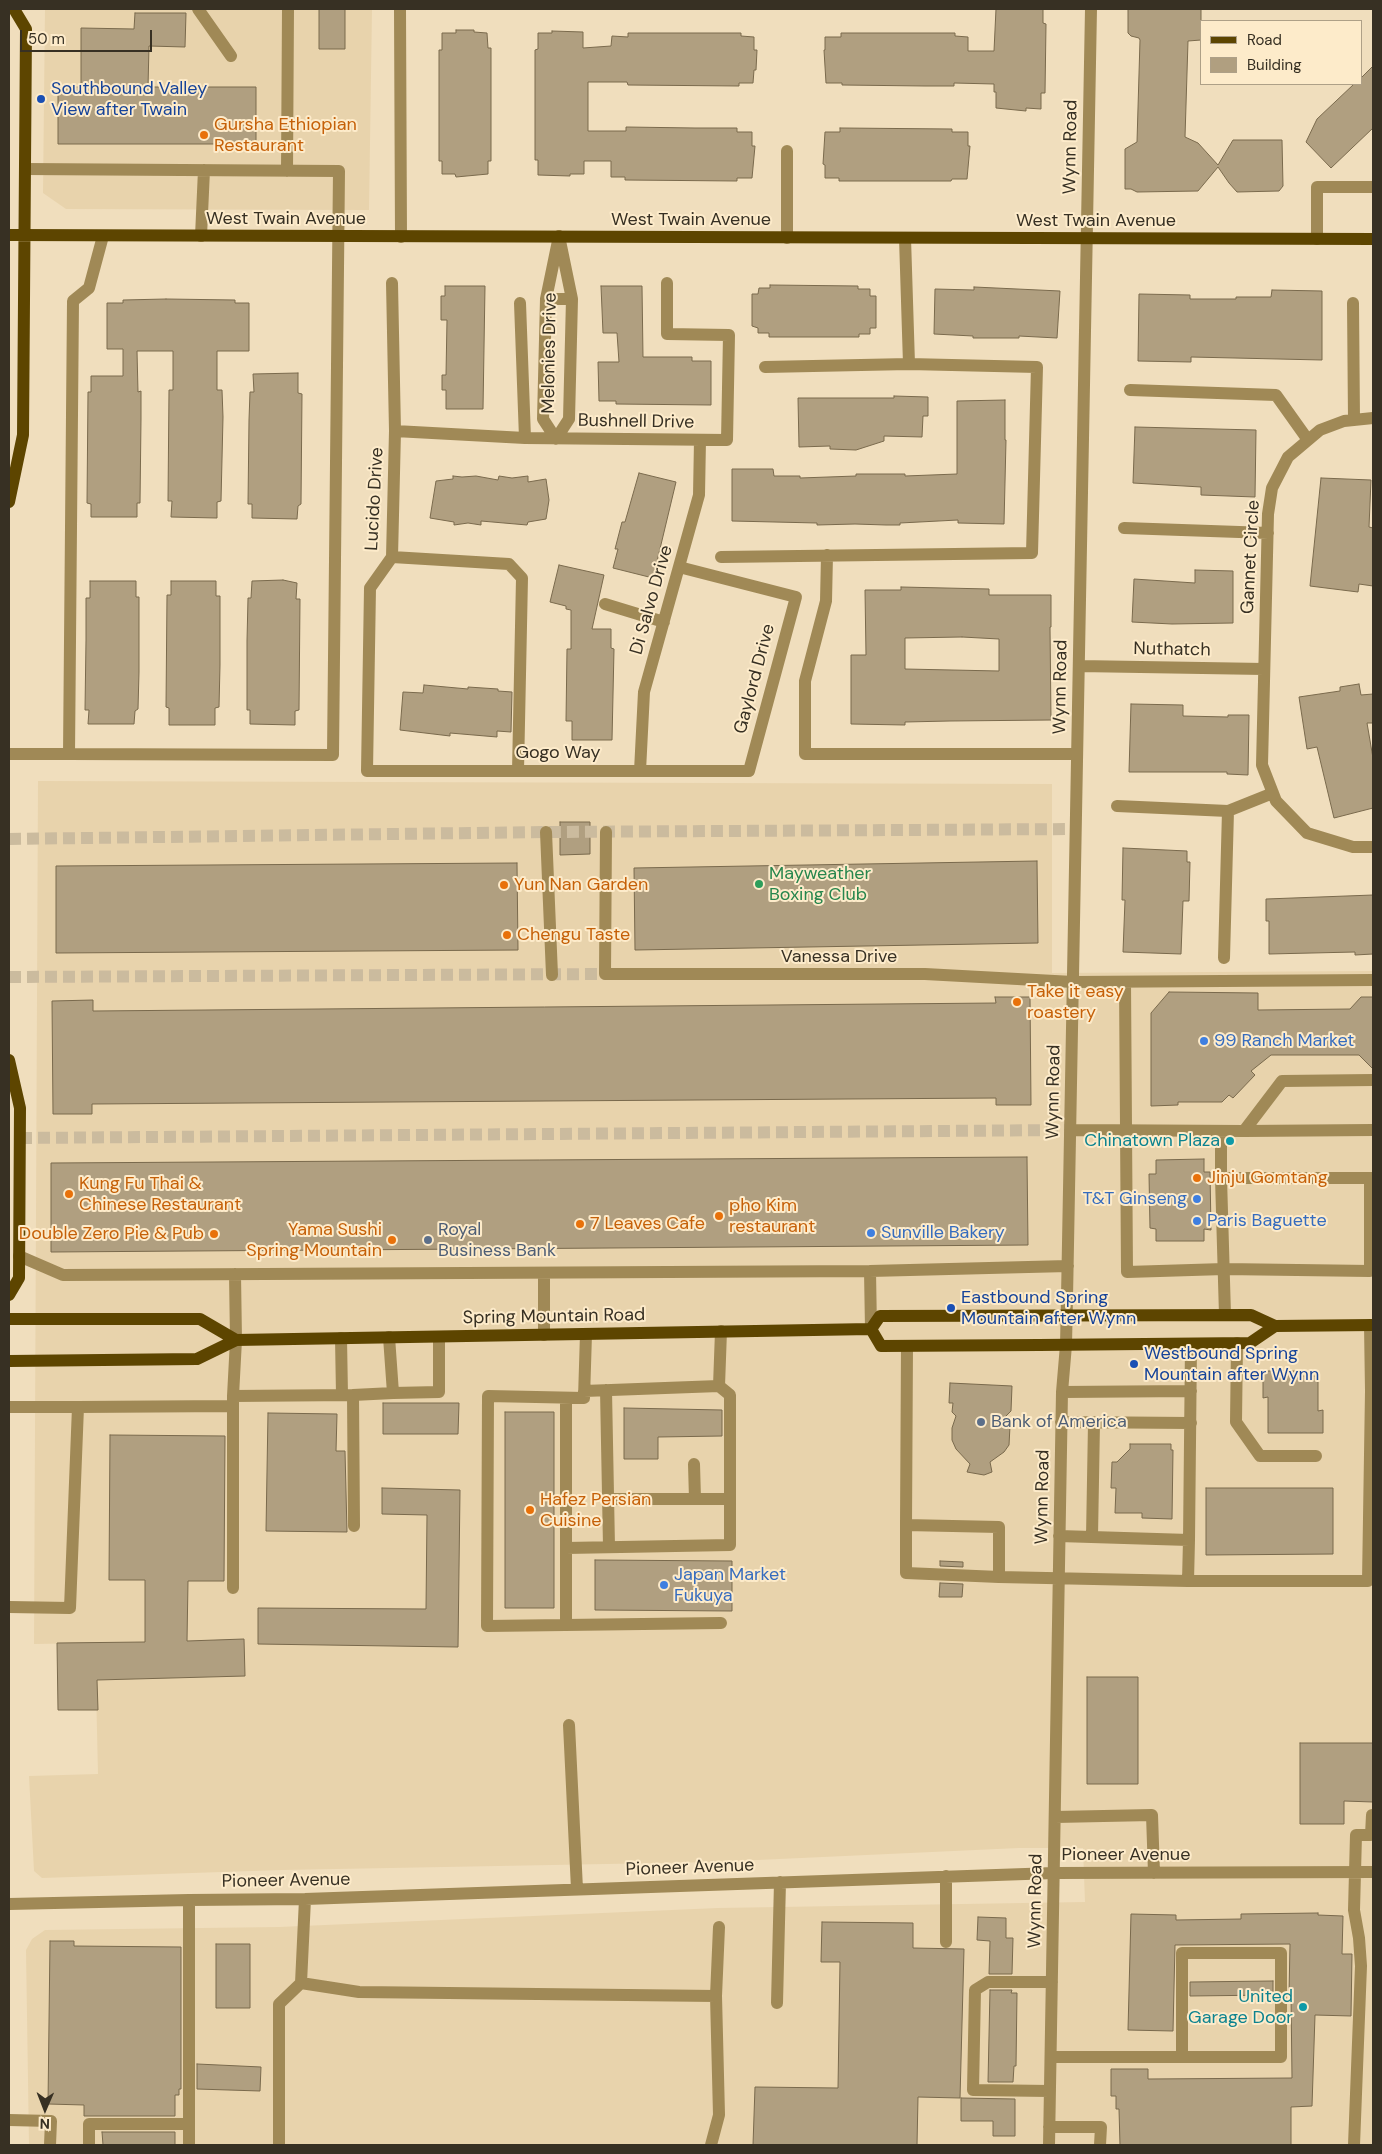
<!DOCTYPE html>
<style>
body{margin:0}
#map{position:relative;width:1382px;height:2154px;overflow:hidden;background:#f0debd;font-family:"DM Sans",sans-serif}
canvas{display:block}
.frame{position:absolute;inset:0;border:10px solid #373023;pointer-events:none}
.legend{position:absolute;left:1200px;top:20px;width:162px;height:65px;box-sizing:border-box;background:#fdebca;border:1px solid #aea087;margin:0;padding:6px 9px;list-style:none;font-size:15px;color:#373023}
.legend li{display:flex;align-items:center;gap:10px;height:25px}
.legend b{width:25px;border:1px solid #aea087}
.north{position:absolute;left:20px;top:2084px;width:50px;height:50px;-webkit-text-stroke:4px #fdebca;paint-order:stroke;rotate:181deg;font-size:14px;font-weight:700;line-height:20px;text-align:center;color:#373023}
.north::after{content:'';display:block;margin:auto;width:18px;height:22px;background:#373023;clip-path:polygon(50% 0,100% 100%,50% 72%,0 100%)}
.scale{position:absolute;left:20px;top:30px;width:132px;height:22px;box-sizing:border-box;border:2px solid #373023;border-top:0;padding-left:6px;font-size:15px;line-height:18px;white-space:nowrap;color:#373023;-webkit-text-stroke:4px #fdebca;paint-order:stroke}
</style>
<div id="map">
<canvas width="1382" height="2154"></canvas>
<div class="frame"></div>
<ul class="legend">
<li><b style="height:6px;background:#5d4500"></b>Road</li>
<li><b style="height:14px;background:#b09f80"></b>Building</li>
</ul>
<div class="north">N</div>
<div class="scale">50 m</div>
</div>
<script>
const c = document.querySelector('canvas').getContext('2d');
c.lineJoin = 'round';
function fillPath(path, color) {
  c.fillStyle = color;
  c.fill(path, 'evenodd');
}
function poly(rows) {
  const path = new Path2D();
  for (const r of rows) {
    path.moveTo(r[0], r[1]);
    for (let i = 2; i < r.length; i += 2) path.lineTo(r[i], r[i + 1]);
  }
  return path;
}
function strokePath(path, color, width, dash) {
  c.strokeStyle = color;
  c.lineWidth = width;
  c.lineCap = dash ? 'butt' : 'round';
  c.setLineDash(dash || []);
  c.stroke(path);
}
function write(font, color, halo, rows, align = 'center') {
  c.font = font + ' "DM Sans",sans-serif';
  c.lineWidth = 4;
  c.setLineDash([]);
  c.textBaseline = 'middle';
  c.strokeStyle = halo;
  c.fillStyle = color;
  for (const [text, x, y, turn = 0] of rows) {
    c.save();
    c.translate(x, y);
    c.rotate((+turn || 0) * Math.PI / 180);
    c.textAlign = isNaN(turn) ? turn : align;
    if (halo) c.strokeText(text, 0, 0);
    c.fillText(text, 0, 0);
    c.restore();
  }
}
fillPath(poly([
 [45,9,372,9,369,210,66,209,43,193],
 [38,781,1052,784,1052,973,1373,971,1373,2145,29,2145,26,1950,32,1939,45,1930,279,1927,718,1908,1085,1902,1083,1848,1019,1848,714,1862,282,1870,42,1878,34,1871,29,1776,98,1774,95,1643,34,1644]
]), '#e8d3ac');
const building = poly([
 [319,9,345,9,345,49,319,49,319,9],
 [996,9,1043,9,1043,23,1046,24,1045,93,1041,93,1041,109,1026,108,1026,111,996,108,996,92,994,92,994,84,954,83,954,86,925,86,842,85,842,83,826,83,824,50,825,50,825,37,841,37,841,33,955,33,955,36,968,37,968,51,994,51,996,9],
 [1128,9,1201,9,1201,40,1188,41,1185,137,1198,143,1218,165,1233,140,1282,140,1283,186,1279,191,1237,192,1229,183,1218,167,1198,191,1137,192,1131,189,1125,189,1125,149,1137,142,1140,40,1139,38,1131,36,1128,33,1128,9],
 [135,13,186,13,185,47,149,46,148,87,256,87,256,144,58,144,58,87,81,87,81,28,134,29,135,13],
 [456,30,474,30,474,32,487,33,488,48,491,48,491,161,488,161,488,174,456,177,455,174,442,174,442,161,439,161,439,50,442,50,442,33,456,33,456,30],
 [552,31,583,32,583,48,611,46,612,36,628,37,628,33,741,33,741,36,754,37,754,50,757,50,756,70,754,70,753,83,739,83,739,86,628,85,627,82,588,82,588,131,626,131,626,127,695,128,737,128,737,132,752,132,752,146,755,146,752,178,737,178,737,181,625,180,625,177,611,177,611,161,584,161,584,174,570,174,570,176,538,175,538,160,535,160,535,50,538,49,538,33,552,33,552,31],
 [1373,66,1373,128,1331,168,1306,142,1317,119,1354,84,1361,84,1361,78,1373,66],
 [840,128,952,129,952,132,968,132,968,146,970,146,967,179,952,179,951,181,839,181,839,178,825,178,825,165,823,164,825,132,840,132,840,128],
 [770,285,858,286,858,289,870,289,870,296,876,296,876,328,870,328,870,334,859,334,859,337,769,337,769,333,758,333,758,328,752,326,752,294,758,294,759,288,770,288,770,285],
 [445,286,485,286,483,409,446,409,446,390,442,390,442,375,446,375,447,320,441,320,441,296,445,296,445,286],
 [601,286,642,286,643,357,692,357,692,361,711,361,711,405,616,404,616,401,599,401,598,362,619,362,617,333,603,333,601,286],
 [974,287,1060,291,1057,338,1019,336,1019,338,973,338,973,336,934,334,935,289,974,290,974,287],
 [1272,290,1322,291,1322,360,1191,357,1191,362,1138,361,1139,294,1190,295,1190,299,1236,299,1236,297,1271,297,1272,290],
 [166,299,235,300,235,303,249,303,249,351,217,351,217,390,222,390,223,417,221,501,217,502,217,518,171,517,172,501,168,501,169,390,173,390,173,351,137,351,138,392,141,391,141,419,140,503,137,503,137,517,91,517,91,504,87,503,88,392,91,392,91,376,123,376,123,349,107,349,107,303,123,303,123,300,166,299],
 [298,373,298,393,302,394,301,504,298,506,297,519,252,518,252,504,248,504,249,420,250,392,254,392,253,374,298,373],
 [894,396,928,397,928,416,923,416,922,437,884,436,884,441,856,450,830,449,830,446,799,447,798,398,894,398,894,396],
 [1005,400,1005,440,1006,440,1004,524,958,523,958,520,900,523,900,525,886,525,855,524,817,525,817,523,732,521,732,469,773,469,774,476,800,476,800,478,856,476,856,474,905,474,905,476,957,474,957,401,1005,400],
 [1135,427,1256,430,1255,497,1201,495,1201,487,1133,483,1135,427],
 [639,473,676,482,653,578,613,568,618,549,615,549,622,522,625,522,639,473],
 [453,476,462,477,476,476,498,480,499,476,512,478,528,476,528,482,546,479,549,500,546,519,528,522,527,525,481,521,481,525,468,523,454,525,454,522,430,518,436,481,453,479,453,476],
 [1321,478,1371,480,1369,527,1373,528,1373,586,1359,584,1358,592,1310,586,1321,478],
 [559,565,604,575,592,629,611,629,611,648,614,649,612,740,572,740,572,721,566,721,567,649,571,649,571,610,566,609,566,606,550,602,559,565],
 [1195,570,1233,571,1233,623,1172,624,1132,622,1134,579,1195,583,1195,570],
 [283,580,297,583,296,599,300,599,299,710,295,711,295,725,250,724,250,710,247,710,247,641,248,598,251,598,252,581,283,580],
 [90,581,136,581,136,597,139,597,139,672,138,709,135,711,134,724,88,724,89,710,85,710,86,640,86,598,90,598,90,581],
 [171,581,216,581,216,596,220,596,220,665,219,707,215,708,215,725,169,725,169,708,166,707,167,595,171,595,171,581],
 [901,587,989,589,989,595,1051,595,1051,627,1050,627,1051,720,950,721,905,722,905,725,851,724,851,655,866,655,865,590,901,590,901,587],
 [962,637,999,639,999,671,905,669,905,638,962,637],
 [1359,684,1361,695,1373,694,1373,723,1367,723,1373,758,1373,808,1334,818,1317,747,1307,749,1299,697,1340,691,1340,687,1359,684],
 [424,685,468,689,468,687,498,689,498,691,512,692,511,732,497,731,497,737,450,733,450,736,400,730,403,692,423,693,424,685],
 [1131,704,1183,705,1183,716,1228,717,1228,715,1249,715,1248,775,1227,774,1227,772,1129,772,1131,704],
 [560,822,590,822,590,854,560,855,560,822],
 [1123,848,1187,851,1187,862,1190,862,1189,901,1183,901,1181,954,1123,952,1125,900,1122,900,1123,848],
 [1037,861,1038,943,635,950,634,868,1037,861],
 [517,863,518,950,56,953,56,866,517,863],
 [1373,895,1373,954,1355,955,1355,952,1269,954,1269,921,1266,921,1266,899,1373,895],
 [1169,992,1258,993,1258,1010,1350,1009,1361,997,1373,997,1373,1069,1359,1055,1271,1055,1251,1071,1255,1075,1233,1098,1229,1095,1222,1102,1178,1102,1178,1105,1151,1106,1151,1013,1169,992],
 [995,997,1030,997,1031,1105,996,1105,996,1098,92,1104,92,1114,53,1114,52,1001,93,1000,93,1011,996,1003,995,997],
 [1027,1157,1028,1245,51,1252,51,1163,1027,1157],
 [1204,1159,1204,1172,1210,1172,1211,1230,1204,1229,1204,1241,1156,1241,1156,1229,1150,1228,1149,1174,1156,1174,1156,1160,1204,1159],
 [1263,1371,1302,1371,1302,1376,1318,1376,1318,1411,1323,1410,1323,1433,1268,1433,1268,1397,1263,1398,1263,1371],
 [950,1383,1012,1386,1011,1411,1005,1417,1010,1426,1009,1445,1004,1452,990,1462,992,1472,984,1475,967,1472,970,1464,956,1449,952,1440,952,1428,956,1416,952,1412,953,1403,949,1403,950,1383],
 [383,1403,459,1403,458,1434,383,1434,383,1403],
 [624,1408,722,1410,722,1436,658,1437,658,1459,624,1459,624,1408],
 [505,1412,554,1412,554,1608,505,1608,505,1412],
 [268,1413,337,1414,336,1451,345,1451,347,1532,266,1531,268,1413],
 [110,1435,225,1436,224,1581,188,1581,187,1641,244,1639,245,1676,97,1680,98,1710,58,1710,57,1643,145,1642,145,1580,109,1580,110,1435],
 [1130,1444,1171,1444,1171,1450,1173,1450,1172,1519,1142,1518,1142,1513,1115,1513,1116,1488,1111,1488,1112,1462,1117,1462,1130,1449,1130,1444],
 [382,1488,460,1490,458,1647,258,1644,258,1608,426,1609,427,1515,382,1514,382,1488],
 [1206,1488,1333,1488,1333,1554,1206,1555,1206,1488],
 [595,1560,732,1561,732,1611,595,1610,595,1560],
 [940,1561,963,1562,963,1567,940,1566,940,1561],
 [940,1583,963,1584,962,1597,939,1597,940,1583],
 [1087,1677,1138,1677,1138,1784,1087,1784,1087,1677],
 [1300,1743,1373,1743,1373,1802,1344,1801,1344,1824,1300,1824,1300,1743],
 [1318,1913,1318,1915,1343,1916,1342,1954,1352,1954,1351,2016,1315,2015,1312,2106,1291,2107,1291,2145,1120,2145,1119,2109,1116,2109,1116,2096,1111,2096,1111,2069,1148,2069,1148,2079,1292,2078,1291,1995,1289,1995,1290,1944,1175,1945,1173,2031,1128,2030,1131,1914,1176,1915,1176,1920,1241,1919,1241,1914,1318,1913],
 [978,1917,1006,1918,1006,1938,1013,1938,1012,1974,989,1974,990,1941,977,1940,978,1917],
 [822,1922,913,1923,913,1948,964,1949,960,2098,918,2097,917,2145,753,2145,755,2087,838,2088,840,1962,821,1962,822,1922],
 [50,1941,74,1941,74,1946,181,1947,181,2089,179,2089,179,2095,175,2095,175,2116,84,2116,84,2105,48,2104,50,1941],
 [216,1944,250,1944,250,2008,216,2008,216,1944],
 [1273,1981,1273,1995,1190,1996,1190,1982,1273,1981],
 [990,1990,1012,1990,1011,1993,1017,1993,1016,2066,1014,2066,1013,2082,988,2082,990,1990],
 [197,2064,261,2067,260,2091,197,2089,197,2064],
 [961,2098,1015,2099,1015,2136,993,2136,993,2121,961,2121,961,2098],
 [102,2132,175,2132,175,2145,103,2145,102,2132]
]);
fillPath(building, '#b09f80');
strokePath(building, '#7a6a4d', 1);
strokePath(poly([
 [9,839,546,832,1076,829],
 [9,977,605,974],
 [20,1138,1070,1130]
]), '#cbbb9e', 12, [12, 6]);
strokePath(poly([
 [198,9,231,56],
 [400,9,401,237],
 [25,169,339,171,333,755,69,754,73,301,89,288,103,236],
 [287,171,288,9],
 [201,236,204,170],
 [559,236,572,299,569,419,556,439,543,419,546,299,559,236],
 [787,238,787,151],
 [1317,239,1317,187,1373,187],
 [392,283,395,431,392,557,370,588,367,771,749,771,796,597,679,567],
 [546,299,572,299],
 [520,303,525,438],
 [1353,303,1354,420],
 [765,367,909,364],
 [1130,390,1276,395,1308,440],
 [1373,418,1344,421,1320,430,1288,457,1272,488,1268,514,1262,765,1276,801,1307,833,1353,847,1373,847],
 [395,431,525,438,727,440,729,335,667,334,667,283],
 [1124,528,1268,533],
 [827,555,826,601,805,681,805,754,1077,754],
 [392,557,509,564,522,578,518,771],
 [721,557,1032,553,1037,367,909,364,905,238],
 [605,604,664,622],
 [1079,666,1264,669],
 [9,754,69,754],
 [640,771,644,692,699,495,700,440],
 [1117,806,1228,811,1273,793],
 [546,832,552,975],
 [606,832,605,974,925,974,1073,982,1373,980],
 [1224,958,1228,811],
 [1125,982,1127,1272,1224,1269,1370,1271,1370,1178],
 [1070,1130,1244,1131,1282,1081,1373,1080],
 [1244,1131,1373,1130],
 [1221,1132,1221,1178],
 [19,1256,63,1275,870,1271,1068,1266],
 [870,1271,871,1329],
 [1225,1315,1221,1178,1373,1178],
 [586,1334,584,1398,488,1396,487,1626,721,1623],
 [544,1335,544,1273],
 [341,1338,342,1395],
 [1237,1343,1236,1422,1260,1456,1316,1456],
 [907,1346,906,1525,999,1527,999,1577,1188,1581,1189,1540,1059,1536],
 [606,1390,609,1547],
 [584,1391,719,1386],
 [1062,1392,1191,1391],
 [393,1393,439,1392,439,1337],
 [353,1395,393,1393,389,1337],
 [233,1396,353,1395,354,1526],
 [9,1407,78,1407,70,1608,9,1607],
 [78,1407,233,1406],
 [1061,1422,1191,1423],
 [694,1464,695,1499],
 [608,1499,730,1499],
 [906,1525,906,1573,999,1577],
 [1092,1537,1094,1423],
 [1189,1540,1191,1344],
 [566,1548,730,1545,730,1395,719,1386,721,1331],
 [1188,1581,1368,1581,1371,1391,1370,1325],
 [233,1588,233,1396,236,1340,235,1274],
 [566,1625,566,1398],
 [569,1725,577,1889],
 [1055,1817,1152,1815,1154,1873],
 [946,1876,946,1942],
 [189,1900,189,2145],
 [9,1904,189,1900,305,1899,1054,1873,1373,1872],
 [301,1983,359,1992,716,1996,719,2115,711,2145],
 [716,1996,719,1927],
 [777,2003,780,1882],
 [1051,2057,1281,2057,1281,1953,1182,1953,1182,2057],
 [1050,2091,973,2090,975,1990,988,1982,1052,1982],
 [9,2120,51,2121,50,2145],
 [1049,2127,1101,2127,1100,2145],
 [89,2145,89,2124,189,2124],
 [279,2145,279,2004,301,1983,305,1899],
 [1049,2145,1062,1392,1066,1345,1067,1297,1091,9],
 [1354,2145,1361,1966,1359,1938,1354,1910,1356,1835,1371,1835,1372,1815]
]), '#a08956', 12);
strokePath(poly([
 [9,235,1373,239],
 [9,502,23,435,26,29,14,9],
 [9,1060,20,1108,19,1278,9,1295],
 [9,1319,200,1319,236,1340],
 [871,1329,880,1316,1251,1315,1275,1326,1373,1325],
 [871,1329,881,1346,1039,1345,1250,1343,1275,1326],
 [9,1361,197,1359,236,1340,871,1329]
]), '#5d4500', 12);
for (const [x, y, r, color] of [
 [41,99,5,"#1a4fb4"],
 [204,135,5,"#e8710a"],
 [759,884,5,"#2e9e5b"],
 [504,885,5,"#e8710a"],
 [507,935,5,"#e8710a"],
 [1017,1002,5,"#e8710a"],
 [1204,1041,5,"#3f7fe0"],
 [1230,1141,5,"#0f9aa8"],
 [1197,1178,5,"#e8710a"],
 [69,1194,5,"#e8710a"],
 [1197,1199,5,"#3f7fe0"],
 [719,1216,5,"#e8710a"],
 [1197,1221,5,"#3f7fe0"],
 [580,1224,5,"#e8710a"],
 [871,1233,5,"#3f7fe0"],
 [214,1234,5,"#e8710a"],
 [392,1240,5,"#e8710a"],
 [428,1240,5,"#5c6f8a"],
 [951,1308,5,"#1a4fb4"],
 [1134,1364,5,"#1a4fb4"],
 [981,1422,5,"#5c6f8a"],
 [530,1510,5,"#e8710a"],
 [664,1585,5,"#3f7fe0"],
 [1303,2007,5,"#0f9aa8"]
]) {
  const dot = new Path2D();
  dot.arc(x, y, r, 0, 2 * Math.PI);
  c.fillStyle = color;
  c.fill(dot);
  strokePath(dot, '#fdebca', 2);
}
write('18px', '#164399', '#fdebca', [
 ["Southbound Valley",51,89],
 ["View after Twain",51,110],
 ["Eastbound Spring",961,1298],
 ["Mountain after Wynn",961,1319],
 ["Westbound Spring",1144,1354],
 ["Mountain after Wynn",1144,1375]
], 'left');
write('18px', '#c56008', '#fdebca', [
 ["Gursha Ethiopian",214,125],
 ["Restaurant",214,146],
 ["Yun Nan Garden",514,885],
 ["Chengu Taste",517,935],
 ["Take it easy",1027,992],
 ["roastery",1027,1013],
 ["Jinju Gomtang",1207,1178],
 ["Kung Fu Thai &",79,1184],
 ["Chinese Restaurant",79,1205],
 ["pho Kim",729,1206],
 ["restaurant",729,1227],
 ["7 Leaves Cafe",590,1224],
 ["Yama Sushi",382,1230,"right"],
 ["Spring Mountain",382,1251,"right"],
 ["Double Zero Pie & Pub",204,1234,"right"],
 ["Hafez Persian",540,1500],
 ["Cuisine",540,1521]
], 'left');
write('18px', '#373023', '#fdebca', [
 ["Wynn Road",1071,147,-89],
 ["West Twain Avenue",286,219],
 ["West Twain Avenue",691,220],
 ["West Twain Avenue",1096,221],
 ["Melonies Drive",550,353,-89],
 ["Bushnell Drive",636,422,1],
 ["Lucido Drive",375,499,-87],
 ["Gannet Circle",1251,557,-87],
 ["Di Salvo Drive",652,600,-74],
 ["Nuthatch",1172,650,1],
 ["Gaylord Drive",755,679,-75],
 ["Wynn Road",1061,687,-89],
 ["Gogo Way",558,753],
 ["Vanessa Drive",839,957],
 ["Wynn Road",1054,1092,-89],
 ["Spring Mountain Road",554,1317,-1],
 ["Wynn Road",1043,1497,-89],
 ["Pioneer Avenue",1126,1855],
 ["Pioneer Avenue",690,1868,-2],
 ["Pioneer Avenue",286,1881,-1],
 ["Wynn Road",1036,1901,-89]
]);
write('18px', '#27864d', '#fdebca', [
 ["Mayweather",769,874],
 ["Boxing Club",769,895]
], 'left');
write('18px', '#366cbe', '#fdebca', [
 ["99 Ranch Market",1214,1041],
 ["T&T Ginseng",1187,1199,"right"],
 ["Paris Baguette",1207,1221],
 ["Sunville Bakery",881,1233],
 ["Japan Market",674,1575],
 ["Fukuya",674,1596]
], 'left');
write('18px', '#0d838f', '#fdebca', [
 ["Chinatown Plaza",1220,1141],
 ["United",1293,1997],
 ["Garage Door",1293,2018]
], 'right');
write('18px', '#4e5e75', '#fdebca', [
 ["Royal",438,1230],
 ["Business Bank",438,1251],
 ["Bank of America",991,1422]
], 'left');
</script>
